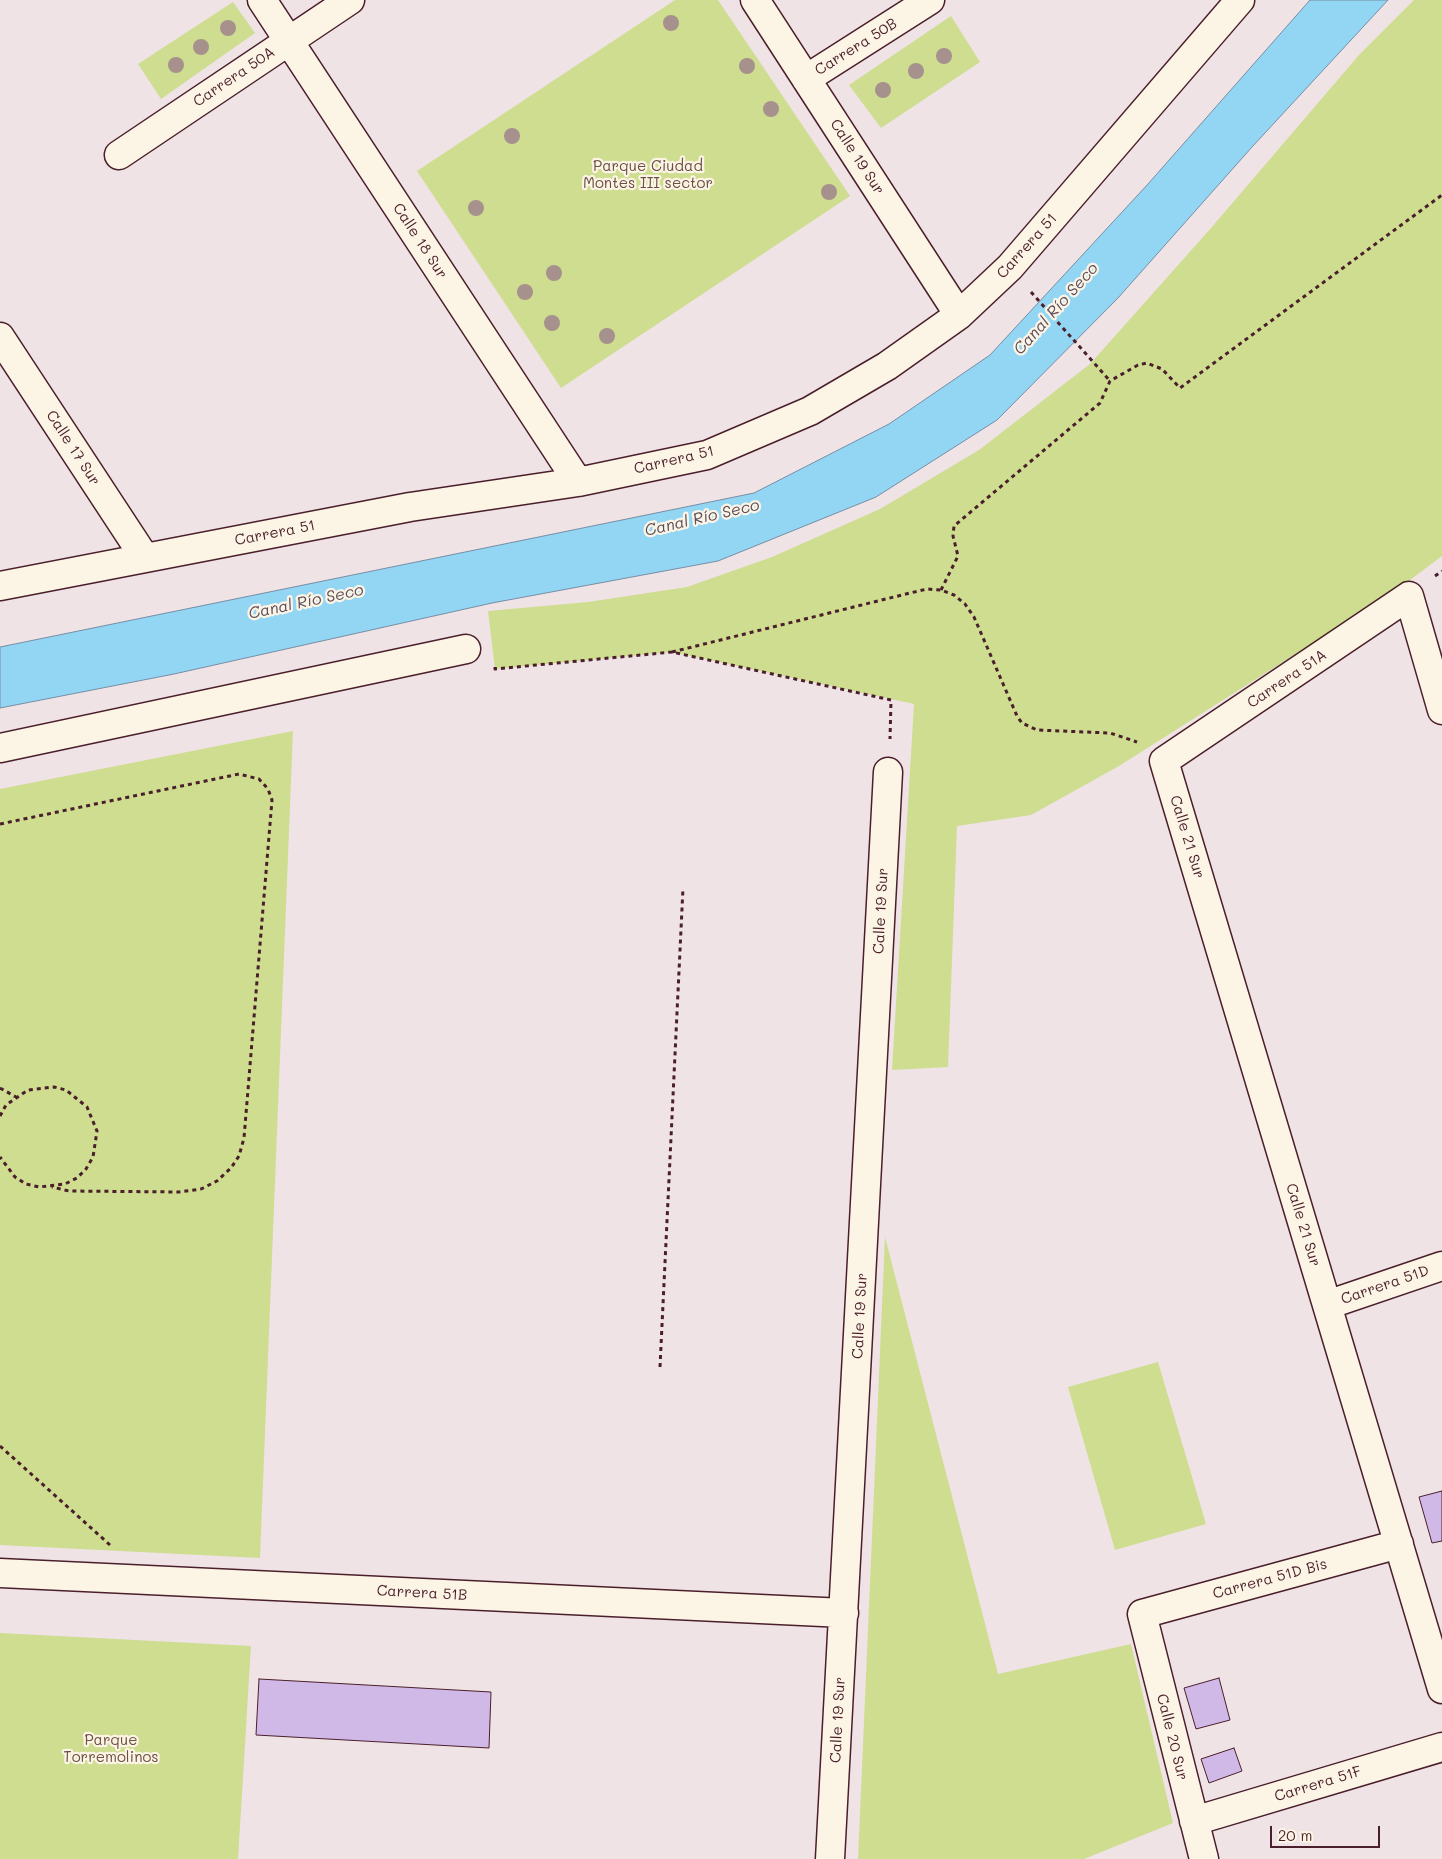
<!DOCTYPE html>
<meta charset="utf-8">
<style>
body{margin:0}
#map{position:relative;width:1442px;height:1859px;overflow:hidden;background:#efe3e6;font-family:Mali,sans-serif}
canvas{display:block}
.scale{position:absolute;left:1270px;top:1826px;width:110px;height:22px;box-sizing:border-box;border:2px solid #4a1f2b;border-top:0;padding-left:6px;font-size:15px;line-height:18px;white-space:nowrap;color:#4a1f2b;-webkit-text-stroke:4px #fcf5e5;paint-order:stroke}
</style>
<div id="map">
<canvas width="1442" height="1859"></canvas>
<div class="scale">20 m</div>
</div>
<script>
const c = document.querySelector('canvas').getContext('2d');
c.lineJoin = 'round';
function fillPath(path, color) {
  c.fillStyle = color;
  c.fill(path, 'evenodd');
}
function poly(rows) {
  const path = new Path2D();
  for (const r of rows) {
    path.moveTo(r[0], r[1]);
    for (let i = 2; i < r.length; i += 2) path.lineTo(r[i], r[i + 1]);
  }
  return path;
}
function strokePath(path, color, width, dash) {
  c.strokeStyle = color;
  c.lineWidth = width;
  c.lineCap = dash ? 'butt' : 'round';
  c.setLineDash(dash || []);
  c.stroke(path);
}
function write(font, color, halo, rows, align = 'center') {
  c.font = font + ' Mali,sans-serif';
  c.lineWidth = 4.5;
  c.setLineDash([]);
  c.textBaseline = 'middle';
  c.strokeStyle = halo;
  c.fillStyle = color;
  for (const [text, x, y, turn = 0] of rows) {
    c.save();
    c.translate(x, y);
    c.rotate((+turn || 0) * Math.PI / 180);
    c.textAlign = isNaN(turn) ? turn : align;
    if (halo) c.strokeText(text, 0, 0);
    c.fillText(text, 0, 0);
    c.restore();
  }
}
fillPath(poly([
 [675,0,718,0,850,196,561,388,417,171],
 [1414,0,1442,0,1442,556,1398,589,1119,766,1031,815,957,826,948,1067,892,1070,914,704,672,652,495,669,488,611,588,602,687,587,772,557,880,509,979,450,1090,364,1211,228,1359,55],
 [233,2,255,33,161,99,138,64],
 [951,16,980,62,881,128,849,85],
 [293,731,260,1558,0,1545,0,789],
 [885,1237,998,1674,1131,1644,1173,1823,1084,1859,858,1859],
 [1158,1362,1206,1524,1115,1550,1068,1387],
 [0,1633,251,1646,238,1859,0,1859]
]), '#cedd90');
const water = poly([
 [1310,0,1388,0,1252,147,1118,298,997,420,876,497,718,561,492,603,174,674,0,708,0,647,754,493,889,424,990,355,1148,184,1310,0]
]);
fillPath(water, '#93d6f4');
strokePath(water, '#768da4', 1);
const building = poly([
 [1442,1491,1442,1541,1432,1543,1419,1497,1442,1491],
 [1219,1678,1230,1720,1196,1729,1184,1688,1219,1678],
 [259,1679,491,1692,489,1748,256,1735,259,1679],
 [1234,1748,1242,1771,1209,1783,1201,1759,1234,1748]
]);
fillPath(building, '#d0b8e7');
strokePath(building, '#4a1f2b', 1);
const minor = poly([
 [262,0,578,482],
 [755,0,959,315],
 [806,79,930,0],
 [119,155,350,0],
 [0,337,145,558],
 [0,586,410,507,578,482,707,455,810,411,887,366,959,315,1010,267,1240,0],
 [1442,710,1409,596,1164,761,1442,1689],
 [0,748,466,649],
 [1327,1305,1442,1266],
 [0,1573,844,1613],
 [1194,1821,1442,1747],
 [830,1859,888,772],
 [1204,1859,1142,1614,1399,1544]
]);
strokePath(minor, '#4a1f2b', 31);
strokePath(poly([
 [1031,292,1110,381],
 [1435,576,1442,571],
 [941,590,958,556,953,536,954,526,1100,403,1110,381,1138,365,1147,363,1162,369,1180,388,1442,195],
 [672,652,910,593,927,589,941,590,954,595,965,604,974,617,1017,716,1022,723,1037,730,1110,733,1137,742],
 [495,667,495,669,672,652,891,700,890,739],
 [0,824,239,774,259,779,268,789,272,800,244,1138,239,1156,231,1168,217,1181,201,1189,179,1192,69,1191,52,1187],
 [0,1088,16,1097],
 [0,1116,6,1105,28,1090,54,1087,66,1090,87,1107,97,1131,93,1157,86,1169,77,1178,65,1184,39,1187,26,1184,15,1177,0,1157],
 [660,1367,683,888],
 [0,1446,110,1545]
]), '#4a1f2b', 3, [4, 4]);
strokePath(minor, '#fcf5e5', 28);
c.fillStyle = '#a6918d';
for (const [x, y] of [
 [671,23],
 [228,28],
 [201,47],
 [944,56],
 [176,65],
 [747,66],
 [916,71],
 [883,90],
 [771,109],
 [512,136],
 [829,192],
 [476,208],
 [554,273],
 [525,292],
 [552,323],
 [607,336]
]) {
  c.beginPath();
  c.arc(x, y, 8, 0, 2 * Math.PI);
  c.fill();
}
write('15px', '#4a1f2b', '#fcf5e5', [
 ["Carrera 50B",856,47,-32],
 ["Carrera 50A",234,77,-34],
 ["Calle 19 Sur",857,157,57],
 ["Calle 18 Sur",420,241,57],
 ["Carrera 51",1027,246,-48],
 ["Calle 17 Sur",73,448,57],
 ["Carrera 51",674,460,-13],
 ["Carrera 51",275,533,-11],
 ["Carrera 51A",1287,679,-34],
 ["Calle 21 Sur",1187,837,73],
 ["Calle 19 Sur",881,911,-87],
 ["Calle 21 Sur",1303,1225,73],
 ["Carrera 51D",1385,1285,-19],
 ["Calle 19 Sur",860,1316,-87],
 ["Carrera 51D Bis",1270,1579,-15],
 ["Carrera 51B",422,1593,3],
 ["Calle 19 Sur",838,1720,-87],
 ["Calle 20 Sur",1172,1737,76],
 ["Carrera 51F",1318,1784,-17]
]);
write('15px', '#6b4e44', '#fcf5e5', [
 ["Parque Ciudad",648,166],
 ["Montes III sector",648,183],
 ["Parque",111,1740],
 ["Torremolinos",111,1757]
]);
write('italic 16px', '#5c4d5d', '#fcf5e5', [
 ["Canal Río Seco",1056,309,-48],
 ["Canal Río Seco",702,518,-13],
 ["Canal Río Seco",306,602,-12]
]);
</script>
